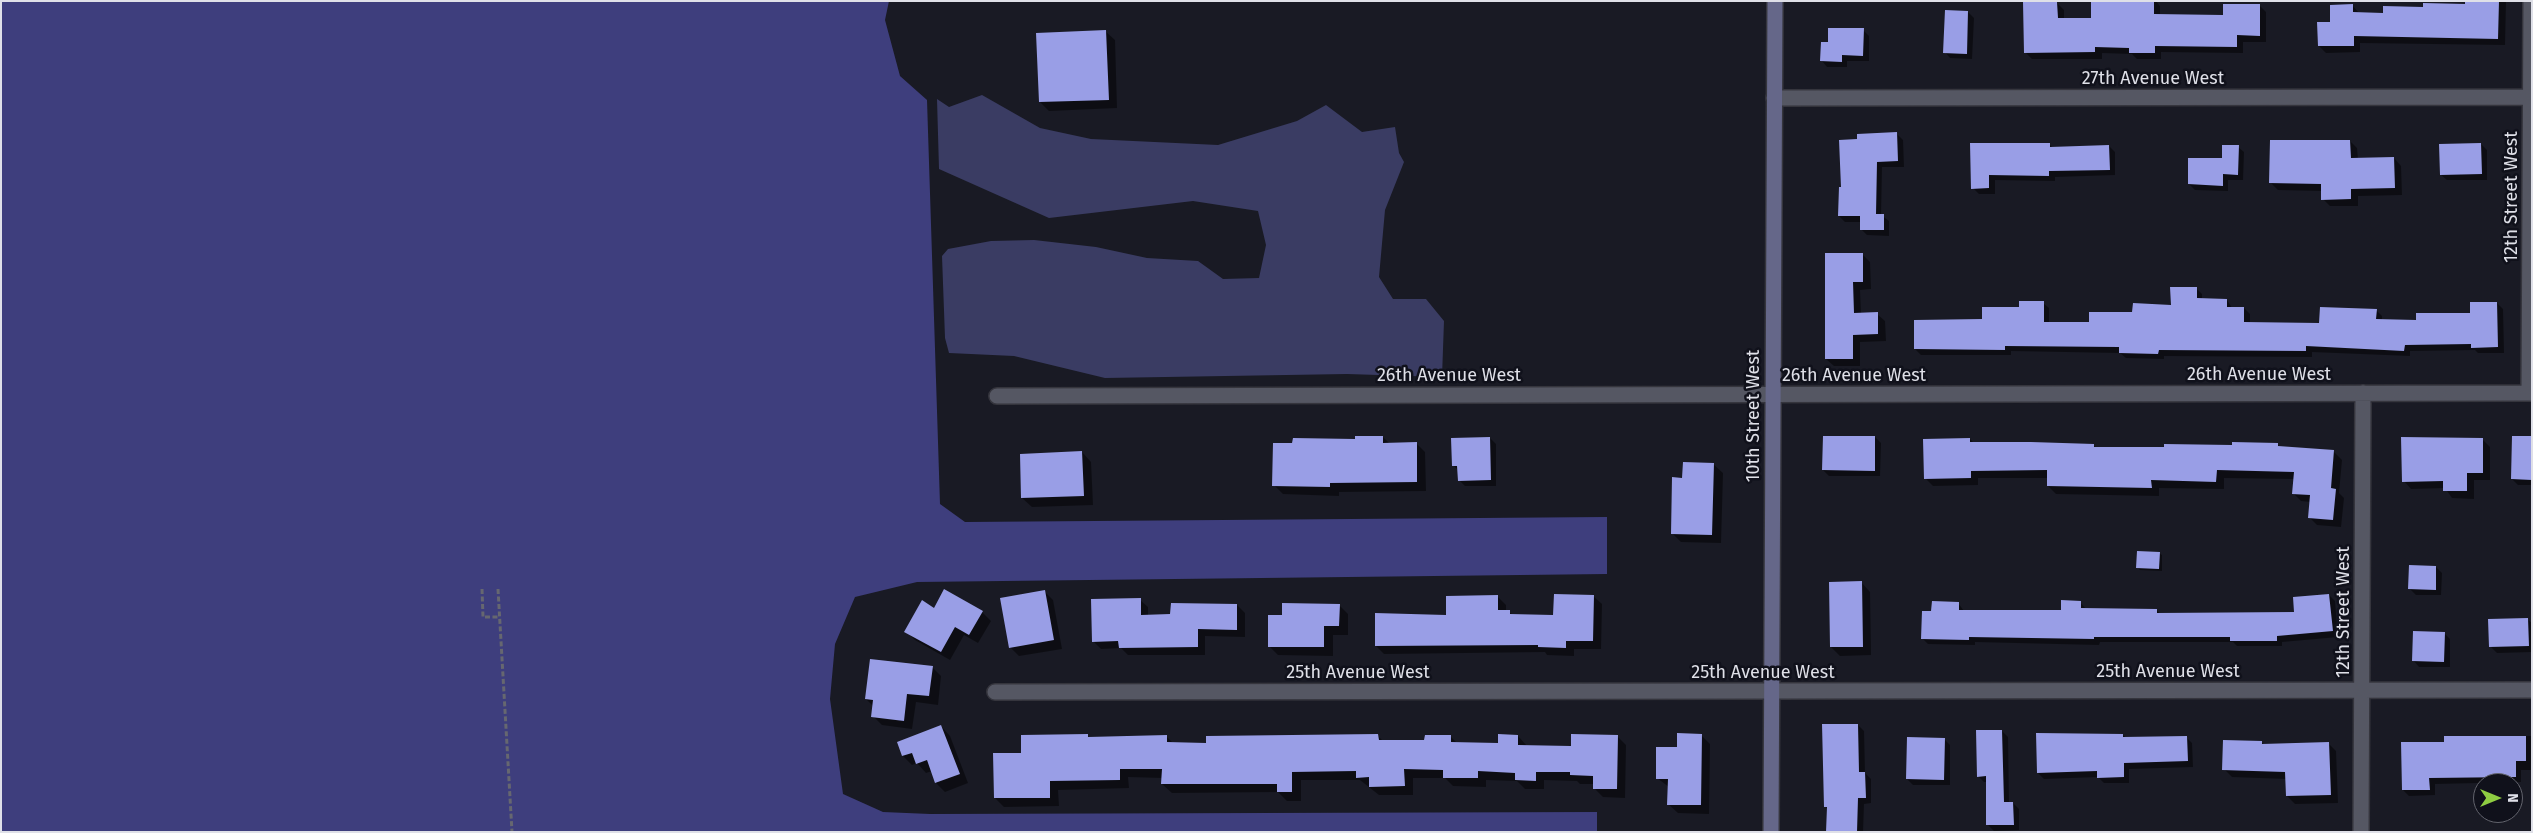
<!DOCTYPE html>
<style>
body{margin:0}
#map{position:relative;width:2533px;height:833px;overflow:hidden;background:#191a24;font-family:"Fira Sans",sans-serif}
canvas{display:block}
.frame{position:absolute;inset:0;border:2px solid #dfe0e8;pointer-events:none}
.north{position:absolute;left:2473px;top:773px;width:50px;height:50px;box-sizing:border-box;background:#10111b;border:1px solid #63646d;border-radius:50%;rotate:90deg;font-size:14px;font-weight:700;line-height:20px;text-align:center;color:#dfe0e8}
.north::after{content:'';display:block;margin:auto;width:18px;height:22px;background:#8fcd42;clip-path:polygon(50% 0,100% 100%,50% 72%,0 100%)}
</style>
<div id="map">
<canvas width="2533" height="833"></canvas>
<div class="frame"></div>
<div class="north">N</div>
</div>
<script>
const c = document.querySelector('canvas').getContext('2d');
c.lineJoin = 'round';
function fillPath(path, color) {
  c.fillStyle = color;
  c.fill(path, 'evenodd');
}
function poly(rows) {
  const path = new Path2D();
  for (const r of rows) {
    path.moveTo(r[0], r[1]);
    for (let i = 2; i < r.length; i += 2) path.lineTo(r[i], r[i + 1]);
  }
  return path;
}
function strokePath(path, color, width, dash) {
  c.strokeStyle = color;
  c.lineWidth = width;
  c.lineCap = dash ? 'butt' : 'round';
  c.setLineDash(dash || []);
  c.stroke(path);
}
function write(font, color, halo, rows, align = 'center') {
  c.font = font + ' "Fira Sans",sans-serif';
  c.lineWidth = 5;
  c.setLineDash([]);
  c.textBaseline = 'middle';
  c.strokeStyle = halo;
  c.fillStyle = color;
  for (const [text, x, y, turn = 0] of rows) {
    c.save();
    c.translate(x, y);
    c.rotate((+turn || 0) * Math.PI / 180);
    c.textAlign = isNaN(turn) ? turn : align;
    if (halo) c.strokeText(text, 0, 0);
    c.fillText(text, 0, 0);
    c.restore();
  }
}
fillPath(poly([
 [982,95,1040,128,1091,139,1218,145,1297,121,1326,105,1362,132,1395,127,1399,153,1404,162,1385,210,1379,277,1393,299,1426,299,1444,321,1442,377,1347,374,1105,378,1014,356,949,353,945,338,942,256,948,249,991,241,1034,240,1096,247,1147,258,1198,261,1223,279,1259,278,1266,245,1258,211,1193,201,1049,218,939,169,937,99,949,107]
]), '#3a3c63');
fillPath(poly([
 [1,1,889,1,885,20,900,76,927,100,940,504,965,522,1607,517,1607,574,917,582,855,597,835,644,830,699,843,794,883,812,930,814,1597,812,1597,832,1,832]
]), '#3e3e7d');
fillPath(poly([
 [2129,1,2156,1,2160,6,2160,15,2224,16,2259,5,2266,12,2266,42,2243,42,2243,53,2161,52,2161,59,2137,59,2132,54,2102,53,2102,59,2032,59,2025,52,2057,3,2064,10,2064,19,2092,20],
 [2466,1,2506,1,2505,45,2360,43,2360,52,2326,53,2319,46,2331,23,2352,5,2359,13,2384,14,2466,5],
 [1968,12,1974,18,1972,59,1950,58,1945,52],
 [1863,30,1869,36,1869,61,1847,61,1847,67,1827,67,1822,61,1829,43],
 [1105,31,1115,40,1117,108,1049,111,1040,102],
 [1897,134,1903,140,1904,167,1882,167,1881,215,1889,221,1889,236,1867,235,1861,229,1861,222,1845,222,1839,216,1842,188],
 [2350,141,2357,148,2358,159,2394,158,2401,166,2402,195,2358,196,2358,206,2330,206,2323,199,2322,191,2278,190,2271,183],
 [1972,144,2049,144,2053,148,2109,146,2115,152,2115,175,2055,177,2055,181,1995,180,1995,194,1979,194,1973,188],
 [2481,144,2487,150,2487,180,2447,180,2441,175],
 [2238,147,2244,152,2243,180,2228,180,2228,191,2195,190,2189,184],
 [1862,254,1870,262,1871,289,1860,290,1861,314,1877,314,1885,321,1886,341,1860,342,1860,366,1834,366,1826,359],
 [2196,288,2202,294,2202,299,2227,300,2232,308,2244,308,2250,314,2250,323,2321,324,2376,310,2382,316,2382,320,2418,321,2471,314,2497,303,2503,309,2504,353,2478,353,2475,350,2410,351,2410,356,2312,352,2312,357,2164,356,2164,359,2126,358,2120,353,2011,351,2011,355,1921,355,1915,349,1983,320,2043,303,2049,308,2049,324,2090,324,2172,306],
 [1383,437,1390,444,1416,443,1425,452,1426,491,1339,492,1339,496,1283,494,1274,485,1356,440],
 [1875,437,1881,443,1880,476,1829,476,1823,470],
 [2532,437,2532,485,2518,485,2512,479],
 [1490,438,1496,444,1496,486,1465,486,1459,480,1459,471,1453,465],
 [1970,439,1974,443,2094,446,2097,448,2278,445,2281,448,2334,452,2342,460,2339,493,2344,498,2341,527,2317,525,2309,517,2311,502,2301,501,2293,493,2294,479,2224,478,2224,489,2159,488,2159,496,2056,494,2048,486,2048,478,1978,478,1978,485,1933,486,1925,478],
 [2482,439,2490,447,2490,480,2474,480,2474,499,2452,498,2445,488,2411,489,2404,481],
 [1082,452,1091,462,1093,505,1032,507,1022,498],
 [1713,464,1723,473,1721,543,1681,542,1672,533,1683,479],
 [2159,553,2162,555,2162,571,2140,570,2138,568],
 [2436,567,2442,573,2441,595,2416,595,2410,589],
 [1861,582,1870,592,1871,655,1840,656,1831,647],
 [1044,591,1053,600,1062,649,1019,656,1010,647],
 [2329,595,2335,601,2338,637,2282,642,2282,646,2237,646,2233,642,2100,642,2099,645,1975,642,1975,645,1928,644,1922,638,1933,612,1958,603,1964,611,2062,612,2080,602,2086,609,2157,610,2161,615,2295,613],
 [1497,596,1506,605,1506,611,1514,615,1554,616,1593,596,1602,604,1601,649,1574,649,1574,656,1547,655,1545,652,1384,654,1376,646],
 [1140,600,1148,607,1148,616,1172,615,1237,605,1245,613,1245,637,1205,636,1205,655,1128,655,1121,648,1101,649,1093,641],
 [1339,605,1348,614,1348,635,1333,635,1333,656,1278,655,1269,646,1283,616],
 [935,609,982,612,991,621,978,643,964,635,950,660,915,640,906,631],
 [2528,620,2532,623,2532,652,2497,653,2491,647],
 [2444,633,2450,639,2450,667,2419,667,2414,661],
 [932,667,941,676,938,705,916,702,912,729,882,725,873,716,874,707,866,699],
 [1858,725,1864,731,1865,773,1871,779,1871,803,1864,804,1863,832,1827,832,1828,809,1825,806],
 [941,726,950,736,968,783,945,792,936,783,932,771,926,773,917,763,912,765,903,756,898,743],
 [2002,731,2008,737,2009,803,2013,803,2019,809,2019,830,1994,831,1988,825,1987,782,1984,782,1978,776],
 [1701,735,1710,744,1709,814,1678,813,1668,804,1669,787,1657,778,1679,749],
 [2123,735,2126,738,2186,737,2192,743,2193,767,2129,769,2129,783,2104,783,2098,777,2044,779,2038,773],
 [1087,736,1090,738,1166,736,1174,744,1207,745,1378,736,1384,742,1426,741,1450,736,1458,744,1499,744,1518,736,1527,746,1572,747,1617,736,1626,745,1625,798,1603,797,1594,788,1594,784,1580,784,1577,781,1544,780,1544,789,1525,789,1517,781,1486,780,1486,787,1453,786,1445,778,1413,778,1413,795,1379,795,1360,780,1301,780,1301,801,1287,801,1278,792,1172,793,1162,784,1163,778,1128,777,1129,788,1058,790,1059,806,1004,807,995,798,1023,754],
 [2532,736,2532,770,2521,770,2521,782,2435,784,2435,795,2409,796,2403,790,2446,743,2446,737],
 [1944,739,1950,745,1950,785,1913,785,1907,779],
 [2262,743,2264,745,2328,743,2336,751,2338,803,2295,804,2287,796,2287,779,2232,777,2224,769]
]), '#0007');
fillPath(poly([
 [2091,1,2154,1,2154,14,2223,15,2223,4,2260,4,2260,36,2237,35,2237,47,2155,46,2155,53,2129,53,2129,48,2095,47,2095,52,2024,53,2023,2,2057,2,2058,18,2091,18],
 [2465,1,2499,1,2498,39,2354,36,2354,46,2318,46,2317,22,2330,22,2330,5,2353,4,2353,12,2383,13,2383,6,2423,7,2423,3,2465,4],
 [1945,10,1968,11,1967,54,1943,53],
 [1828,28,1864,28,1863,56,1842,55,1842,62,1820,61,1821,42,1828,42],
 [1106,30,1109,100,1039,102,1036,33],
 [1897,132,1898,161,1877,162,1876,214,1884,214,1884,230,1860,230,1860,216,1838,216,1839,187,1841,187,1839,140,1857,139,1857,134],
 [2270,140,2350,140,2351,158,2394,157,2395,188,2351,189,2351,199,2321,200,2321,184,2269,183],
 [1970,143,2050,143,2050,147,2109,145,2110,170,2049,171,2049,176,1989,175,1989,188,1971,189],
 [2481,143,2482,174,2440,175,2439,144],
 [2222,145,2239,145,2238,175,2223,174,2223,186,2188,184,2188,158,2222,158],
 [1825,253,1863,253,1863,282,1853,282,1854,313,1878,312,1878,334,1853,335,1853,359,1825,359],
 [2170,287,2197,287,2197,298,2227,299,2227,307,2244,307,2244,322,2319,323,2320,307,2377,309,2376,319,2416,320,2416,313,2470,313,2470,302,2497,302,2498,347,2471,348,2471,344,2405,345,2404,351,2306,346,2306,351,2159,350,2158,354,2119,353,2119,347,2005,346,2005,350,1914,349,1914,320,1982,319,1982,307,2019,307,2019,301,2044,301,2044,322,2089,322,2089,312,2132,312,2133,303,2171,305],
 [1355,436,1383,436,1383,443,1417,442,1417,482,1330,483,1330,487,1272,486,1273,443,1292,443,1293,438,1355,439],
 [1823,436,1875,436,1875,471,1822,470],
 [2512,436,2532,436,2532,480,2511,479],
 [1490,437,1491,480,1458,481,1457,466,1452,466,1451,438],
 [2401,437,2483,438,2483,473,2467,473,2467,491,2443,491,2443,481,2402,482],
 [1970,438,1970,442,2031,442,2094,444,2094,447,2164,447,2164,444,2232,445,2232,442,2278,443,2278,446,2334,450,2331,488,2336,489,2333,520,2308,518,2310,495,2292,494,2294,472,2217,470,2216,482,2151,480,2152,488,2047,486,2047,470,1971,471,1971,478,1924,479,1923,439],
 [1082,451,1084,496,1021,498,1020,454],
 [1683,462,1714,463,1712,535,1671,534,1672,477,1682,478],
 [2137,551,2160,552,2159,569,2136,568],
 [2409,565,2436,566,2436,590,2408,589],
 [1862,581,1863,647,1830,647,1829,582],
 [944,589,983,611,969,635,955,627,941,652,904,632,922,600,934,608],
 [1045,590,1054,640,1009,648,1000,598],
 [1554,594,1594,595,1593,641,1566,641,1566,648,1538,647,1538,645,1375,646,1375,613,1446,615,1446,596,1498,595,1498,610,1510,610,1510,614,1553,615],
 [2329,594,2333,631,2277,636,2277,641,2230,641,2230,637,2094,637,2094,639,1969,637,1969,640,1921,639,1922,611,1931,611,1932,601,1959,602,1959,610,2061,610,2061,600,2081,601,2081,608,2157,609,2157,613,2294,612,2293,597],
 [1141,598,1141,615,1170,614,1171,603,1237,604,1237,630,1198,629,1198,647,1119,648,1118,641,1092,642,1091,599],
 [1282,603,1340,604,1339,626,1324,626,1324,647,1268,647,1268,615,1282,615],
 [2528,618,2529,646,2489,647,2488,619],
 [2413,631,2445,632,2444,662,2412,661],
 [870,659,933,666,929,696,907,694,904,721,871,717,873,700,865,699],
 [1822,724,1858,724,1859,772,1865,772,1866,798,1858,798,1857,832,1826,832,1827,807,1824,807],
 [941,725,960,774,935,783,927,760,916,764,912,753,902,756,897,742],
 [1976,730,2002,730,2004,802,2013,802,2014,825,1986,825,1986,776,1977,777],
 [1677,733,1702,734,1701,805,1667,805,1668,779,1656,779,1656,747,1677,747],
 [2036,733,2123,734,2123,737,2187,736,2188,761,2124,763,2124,777,2097,778,2097,771,2037,773],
 [1088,734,1088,737,1167,735,1167,742,1206,743,1206,736,1378,734,1379,740,1424,740,1425,735,1451,735,1451,742,1498,743,1498,734,1518,735,1518,745,1571,746,1571,734,1618,735,1617,789,1593,789,1593,776,1570,775,1570,772,1536,772,1536,781,1515,780,1515,773,1478,771,1478,778,1443,778,1443,770,1404,769,1405,786,1369,787,1369,777,1356,778,1356,771,1292,772,1292,792,1277,792,1277,784,1161,784,1162,769,1120,769,1120,780,1050,781,1050,798,994,798,993,753,1021,753,1021,735],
 [2444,736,2526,736,2526,761,2516,761,2516,777,2429,778,2430,790,2402,790,2401,742,2444,742],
 [1907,737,1945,738,1944,780,1906,779],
 [2223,740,2262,741,2262,744,2329,742,2331,795,2286,796,2285,772,2222,770]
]), '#999ee6');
const street = poly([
 [1774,98,2531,97],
 [2529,393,2531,1],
 [997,396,2532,393],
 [995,692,2532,690],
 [2361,832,2363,393]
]);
const secondary = poly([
 [1771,832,1775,1]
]);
strokePath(street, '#35353d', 18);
strokePath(secondary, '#35353d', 18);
strokePath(poly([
 [482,589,483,617,499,617],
 [498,589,512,832]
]), '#666770', 3, [5, 2.5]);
strokePath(street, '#555763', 15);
strokePath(secondary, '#656789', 15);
write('18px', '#dfe0e8', '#10111b', [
 ["27th Avenue West",2153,79],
 ["12th Street West",2512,197,-90],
 ["26th Avenue West",2259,375],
 ["26th Avenue West",1449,376],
 ["26th Avenue West",1854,376],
 ["10th Street West",1754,416,-90],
 ["12th Street West",2344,612,-90],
 ["25th Avenue West",2168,672],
 ["25th Avenue West",1358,673],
 ["25th Avenue West",1763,673]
]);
</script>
